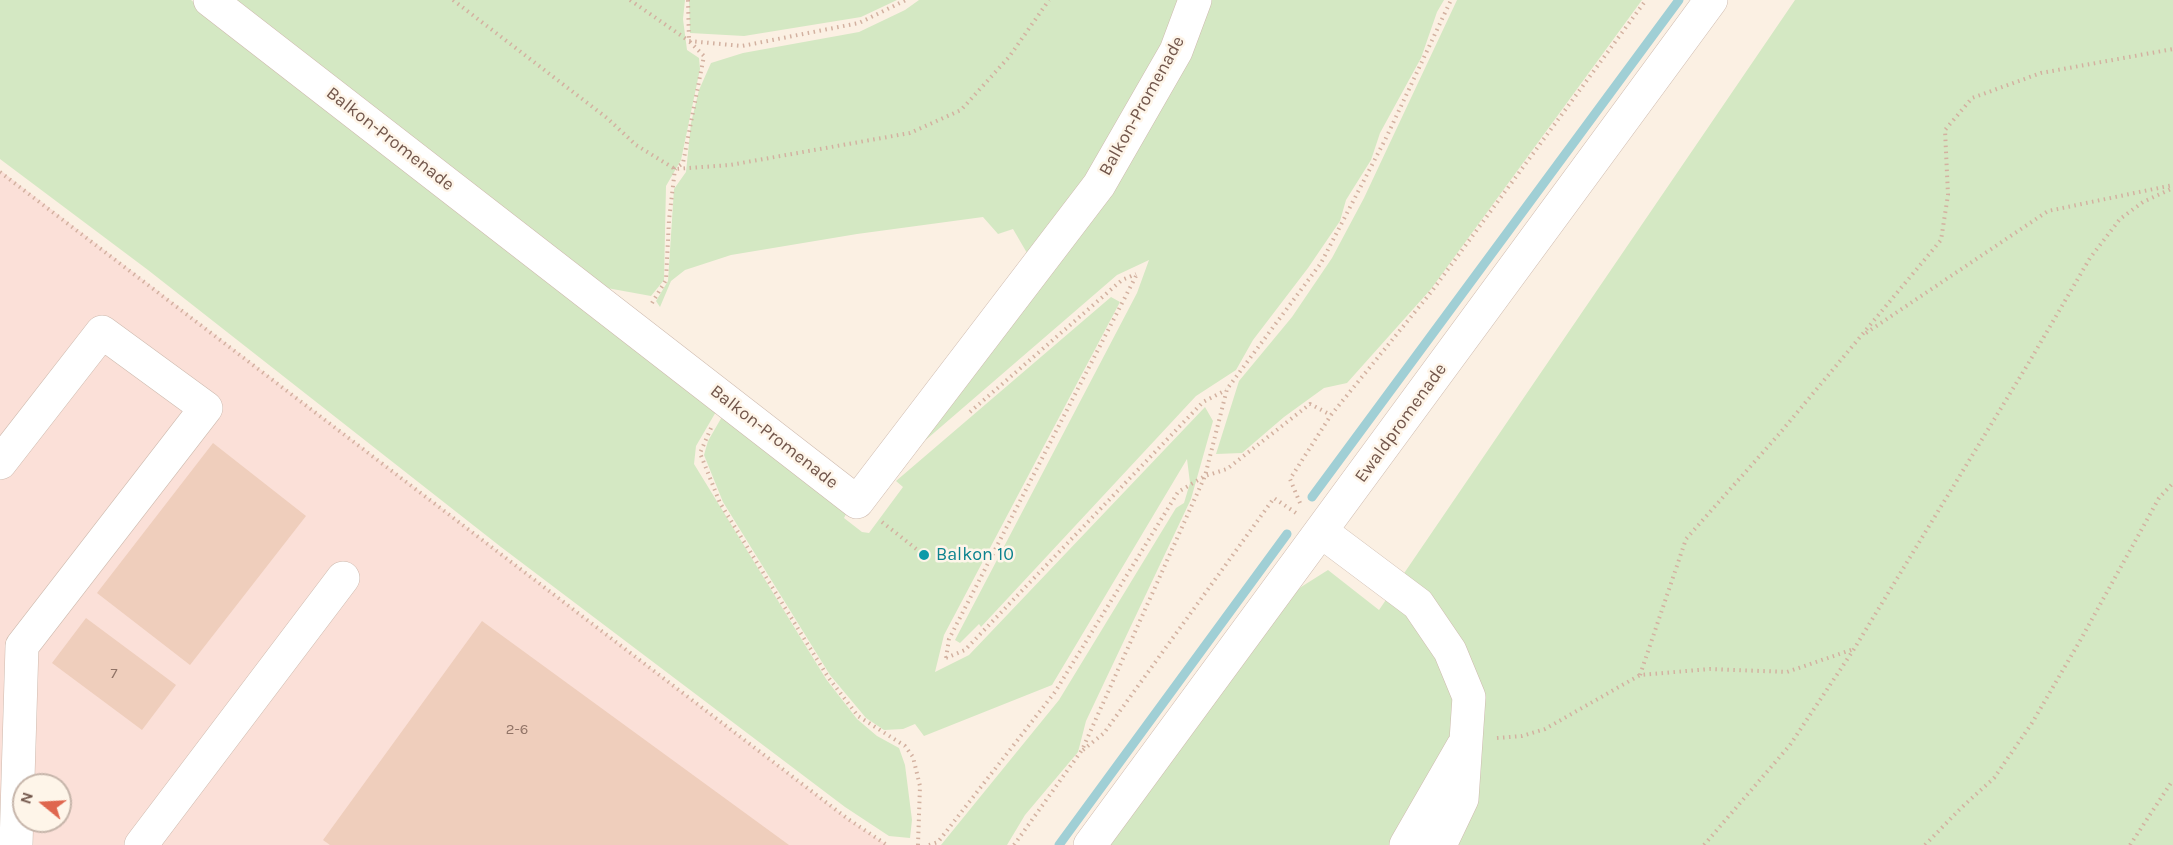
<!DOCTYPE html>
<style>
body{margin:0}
#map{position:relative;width:2173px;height:845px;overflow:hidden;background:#fbf0e3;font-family:Karla,sans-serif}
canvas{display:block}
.north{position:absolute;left:12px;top:773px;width:60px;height:60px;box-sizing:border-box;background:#fef5e9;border:2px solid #c6b5aa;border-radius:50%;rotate:288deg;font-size:16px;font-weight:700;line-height:24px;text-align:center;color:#72564b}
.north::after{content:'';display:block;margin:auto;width:21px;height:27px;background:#df664e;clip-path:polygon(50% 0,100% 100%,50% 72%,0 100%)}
</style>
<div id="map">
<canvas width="2173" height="845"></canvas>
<div class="north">N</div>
</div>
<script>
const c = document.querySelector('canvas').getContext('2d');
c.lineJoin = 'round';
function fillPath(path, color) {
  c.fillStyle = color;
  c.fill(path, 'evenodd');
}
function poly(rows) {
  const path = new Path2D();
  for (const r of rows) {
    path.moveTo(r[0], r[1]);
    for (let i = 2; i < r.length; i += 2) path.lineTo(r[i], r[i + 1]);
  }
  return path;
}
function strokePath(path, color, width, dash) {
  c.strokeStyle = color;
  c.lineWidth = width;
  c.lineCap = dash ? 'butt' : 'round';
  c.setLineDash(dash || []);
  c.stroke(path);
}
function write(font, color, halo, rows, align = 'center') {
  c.font = font + ' Karla,sans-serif';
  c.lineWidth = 5;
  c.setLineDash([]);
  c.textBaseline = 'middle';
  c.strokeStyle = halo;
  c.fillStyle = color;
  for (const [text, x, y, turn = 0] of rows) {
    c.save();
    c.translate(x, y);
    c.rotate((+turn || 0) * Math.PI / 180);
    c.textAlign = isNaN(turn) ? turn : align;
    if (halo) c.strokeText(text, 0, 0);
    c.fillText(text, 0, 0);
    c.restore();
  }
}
fillPath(poly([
 [0,170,848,819,887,845,0,845],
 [24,785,60,785,60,821,24,821]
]), '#fbe0d8');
fillPath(poly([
 [0,0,191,0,581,299,717,410,696,446,694,464,826,679,857,719,877,736,899,748,905,765,912,820,910,838,889,836,845,807,501,547,148,270,0,159],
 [227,0,685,0,683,19,687,50,699,58,700,69,681,160,666,186,664,280,651,296,596,286],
 [689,0,897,0,861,17,744,36,690,33],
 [919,0,1186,0,1107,148,1027,253,1013,229,998,234,983,217,857,234,731,255,685,270,671,281,660,307,656,301,668,281,674,189,686,172,691,123,699,90,711,63,743,53,859,32,905,10],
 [1209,0,1444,0,1437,12,1421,58,1380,133,1371,160,1346,200,1340,221,1308,268,1253,340,1236,370,1196,396,981,627,979,624,960,643,955,640,1137,293,1149,260,1117,275,906,457],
 [1457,0,1642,0,1431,289,1347,383,1324,388,1284,417,1242,453,1216,454,1239,381,1292,317,1332,258,1364,198],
 [1795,0,2173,0,2173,845,1105,845,1279,608,1301,587,1328,570,1379,610],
 [1111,297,1120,302,944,635,935,672,969,655,1205,407,1213,421,1191,499,1086,721,1078,752,1025,815,1007,845,941,845,1059,700,1176,508,1184,503,1190,483,1187,459,1052,685,924,736,915,724,903,729,884,730,866,718,830,675,723,502,704,455,708,441,723,415,847,512,844,518,862,532,869,533,903,487,896,481]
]), '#d4e8c3');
strokePath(poly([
 [1312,497,1679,0],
 [1059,845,1287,534]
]), '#a0cfd5', 9);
fillPath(poly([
 [213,443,306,516,190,665,97,593],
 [86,618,176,685,142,730,52,663],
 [482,621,789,845,330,845,323,840]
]), '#efcebc');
const minor = poly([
 [210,0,857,502,1099,185,1176,51,1195,0],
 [0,463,102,332,206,408,22,646,16,845],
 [1322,532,1418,604,1450,651,1469,697,1462,799,1440,845],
 [141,845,343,578],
 [1090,845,1711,0],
 [1406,845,1463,746]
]);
strokePath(minor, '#cebaae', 34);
strokePath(poly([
 [453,0,607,118,636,145,675,169,730,165,910,133,961,110,1009,57,1049,0],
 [630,0,689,41,742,46,859,23,906,0],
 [0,172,848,819,887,845],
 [652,303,666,280,669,220,675,169,683,163,704,56,689,41,688,0],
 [1866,333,2048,211,2173,185],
 [970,412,1122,280,1136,274],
 [711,428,700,453,720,503,828,677,858,716,905,746,913,757,920,786,918,845],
 [1300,503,1290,479,1331,415,1432,291,1646,0],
 [882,522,924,555],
 [946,658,949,639,1137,274],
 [946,658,965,650,1203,402,1226,390],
 [1640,675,1686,539,1780,433,1941,240,1948,195,1945,130,1972,98,2041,73,2173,49],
 [1497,738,1522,736,1545,729,1640,675,1710,669,1787,672,1854,649],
 [1083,750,1104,733,1274,498,1296,513],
 [929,845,938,842,1055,692,1178,492,1205,476,1227,469,1310,404,1331,415],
 [1014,845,1082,750,1205,476,1227,389,1321,263,1386,138,1451,0],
 [1704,845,1790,745,1854,649,2028,364,2090,258,2120,219,2143,202,2173,188],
 [1925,845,1961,808,1994,778,2032,723,2081,639,2159,498,2173,483],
 [2130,845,2173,780]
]), '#d3b1a0', 4, [1.5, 4.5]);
strokePath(minor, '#fff', 33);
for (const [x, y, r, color] of [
 [924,555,6,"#0f9aa8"]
]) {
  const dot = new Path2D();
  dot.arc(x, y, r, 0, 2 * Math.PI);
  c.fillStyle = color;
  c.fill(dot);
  strokePath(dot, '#fef5e9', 2);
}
write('15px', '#917467', null, [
 ["7",114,674],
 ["2-6",517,730]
]);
write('18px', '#72564b', '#fef5e9', [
 ["Balkon-Promenade",1142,106,-61],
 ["Balkon-Promenade",390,139,38],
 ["Ewaldpromenade",1401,423,-54],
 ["Balkon-Promenade",774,437,38]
]);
write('18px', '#0d838f', '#fef5e9', [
 ["Balkon 10",936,555]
], 'left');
</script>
